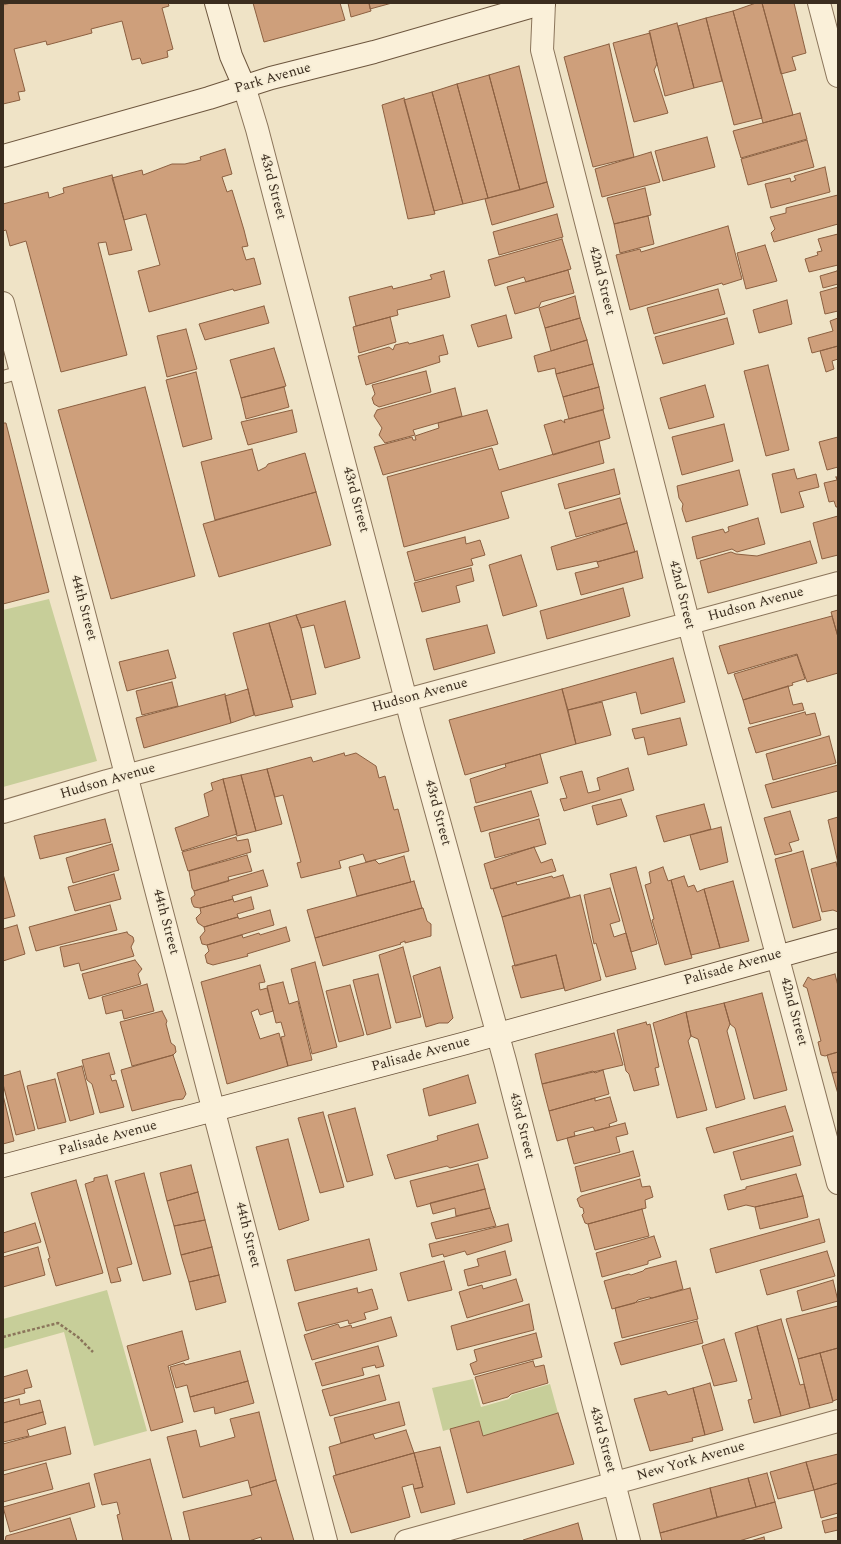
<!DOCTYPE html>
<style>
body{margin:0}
#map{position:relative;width:841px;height:1544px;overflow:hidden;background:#efe3c6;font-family:Spectral,serif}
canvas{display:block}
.frame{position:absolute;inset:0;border:4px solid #3b2d1f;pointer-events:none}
</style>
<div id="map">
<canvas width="841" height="1544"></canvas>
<div class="frame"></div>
</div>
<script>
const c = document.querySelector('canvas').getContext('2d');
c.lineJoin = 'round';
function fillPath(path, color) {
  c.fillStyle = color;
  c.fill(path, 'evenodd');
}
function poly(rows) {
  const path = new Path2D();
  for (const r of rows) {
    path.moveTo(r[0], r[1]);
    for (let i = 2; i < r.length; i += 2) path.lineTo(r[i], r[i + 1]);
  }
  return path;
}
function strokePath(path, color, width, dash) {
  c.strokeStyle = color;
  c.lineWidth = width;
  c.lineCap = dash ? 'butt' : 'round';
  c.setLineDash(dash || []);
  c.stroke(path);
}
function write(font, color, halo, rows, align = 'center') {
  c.font = font + ' Spectral,serif';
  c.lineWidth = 3.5;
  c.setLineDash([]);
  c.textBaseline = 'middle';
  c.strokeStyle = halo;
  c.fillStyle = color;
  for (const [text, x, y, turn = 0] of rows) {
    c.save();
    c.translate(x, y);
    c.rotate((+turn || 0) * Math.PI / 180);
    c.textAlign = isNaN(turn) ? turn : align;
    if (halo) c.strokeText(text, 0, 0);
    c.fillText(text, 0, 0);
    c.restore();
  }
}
fillPath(poly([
 [49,599,97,761,3,787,3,610],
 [107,1290,147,1431,94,1446,64,1332,3,1349,3,1319],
 [473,1379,481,1407,509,1399,512,1395,550,1384,558,1413,483,1436,479,1421,443,1431,432,1388]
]), '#c7ce99');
const building = poly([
 [11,3,168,3,169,6,162,8,173,49,167,51,168,57,142,64,140,58,132,60,122,21,91,29,92,33,47,45,46,41,14,49,25,91,18,92,20,100,3,104,3,5,11,3],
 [253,3,340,3,345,20,264,42,253,3],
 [348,3,369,3,371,11,351,17,348,3],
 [369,3,392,3,370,9,369,3],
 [756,3,762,3,793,115,763,123,733,11,756,3],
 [762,3,794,3,806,53,792,57,796,70,781,74,762,3],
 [733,11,762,118,734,125,706,18,733,11],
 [706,18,722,81,694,88,678,26,706,18],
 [677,23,694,88,665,96,649,31,677,23],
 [650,33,657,64,654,70,668,113,634,122,613,43,650,33],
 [609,44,634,157,593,167,564,57,609,44],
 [519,66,547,182,520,190,489,75,519,66],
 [489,75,520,190,488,198,457,84,489,75],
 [457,84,488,198,463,204,432,92,457,84],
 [432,92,463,204,434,211,404,100,432,92],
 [404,98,435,214,408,219,382,105,404,98],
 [800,113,807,139,741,158,733,131,800,113],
 [707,137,715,167,663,181,655,151,707,137],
 [807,140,814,167,748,185,741,159,807,140],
 [225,149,232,174,222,177,227,192,232,190,244,230,248,246,242,247,246,260,254,258,261,284,234,291,233,289,149,312,138,271,160,265,146,214,124,220,112,178,142,170,143,175,172,164,185,164,201,160,200,157,225,149],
 [651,152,660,182,602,197,595,169,651,152],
 [825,167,830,192,771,208,765,184,790,178,791,182,796,180,794,176,825,167],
 [112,175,132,250,109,255,106,242,98,243,127,355,61,372,26,241,10,246,6,230,3,231,3,204,48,192,49,198,64,193,63,188,112,175],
 [547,182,554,207,492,225,485,199,547,182],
 [645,188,651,215,614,224,607,198,645,188],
 [838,195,838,224,774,242,771,233,775,229,770,217,786,213,786,208,838,195],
 [557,214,563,237,499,255,493,232,557,214],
 [648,216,654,244,620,253,614,224,648,216],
 [728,226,742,279,723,285,722,283,630,310,616,255,640,249,641,252,728,226],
 [838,234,838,265,809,272,805,259,818,255,817,252,822,251,818,239,838,234],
 [562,239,571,269,526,282,524,277,495,286,488,260,562,239],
 [765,245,777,281,746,289,737,253,765,245],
 [838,268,838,284,823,288,820,276,837,271,838,268],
 [568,270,574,293,541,302,539,307,515,314,507,287,568,270],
 [444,271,450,297,397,310,398,315,356,326,349,297,392,286,393,289,432,279,430,275,444,271],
 [838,287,838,311,825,314,820,292,838,287],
 [718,289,725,314,654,334,647,308,718,289],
 [575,296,580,318,545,328,539,308,575,296],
 [787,300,792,324,759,333,753,310,787,300],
 [264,306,269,323,205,340,199,324,264,306],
 [506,315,512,338,478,347,471,325,506,315],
 [390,317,396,342,359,353,353,327,390,317],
 [580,318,587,340,551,351,545,328,580,318],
 [727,318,734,344,663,364,655,337,727,318],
 [838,318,838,346,812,353,808,338,833,331,830,321,838,318],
 [186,329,197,369,167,377,157,336,186,329],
 [443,335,448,354,439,356,440,362,366,385,358,356,389,347,393,350,395,345,408,342,409,344,443,335],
 [587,340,593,364,556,374,555,368,538,372,534,356,587,340],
 [838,346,838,359,832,361,834,369,826,372,820,351,838,346],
 [274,348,286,386,241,398,230,360,274,348],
 [593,364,599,387,563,397,556,374,593,364],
 [768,365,789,450,766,456,744,371,768,365],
 [426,371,431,392,379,407,374,404,372,398,375,394,372,385,426,371],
 [196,372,212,439,183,447,166,380,196,372],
 [705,385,714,417,669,429,660,398,705,385],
 [145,387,195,576,111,599,58,410,145,387],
 [284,387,289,407,246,419,241,398,284,387],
 [599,387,604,409,569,419,563,397,599,387],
 [455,388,462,416,413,430,415,435,385,443,379,435,382,428,374,416,377,410,455,388],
 [292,410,297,432,248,445,241,422,292,410],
 [487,410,498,444,383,475,374,447,412,437,413,440,416,440,415,436,439,428,438,423,487,410],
 [603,410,610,438,553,455,544,425,561,420,565,423,564,420,603,410],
 [3,423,6,423,49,592,3,604,3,423],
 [724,424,733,461,682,475,672,437,724,424],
 [838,437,838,467,827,470,819,442,838,437],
 [599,441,604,463,501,492,509,518,404,547,387,477,492,448,499,470,599,441],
 [252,449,258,471,266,467,268,464,305,453,316,492,215,520,201,462,252,449],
 [614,469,620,494,565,509,558,484,614,469],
 [794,469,797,479,816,474,819,487,799,492,804,507,781,513,772,474,794,469],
 [739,470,748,505,686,522,682,509,683,504,679,498,677,486,739,470],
 [836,477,838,477,838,507,836,507,834,501,829,502,824,483,837,480,836,477],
 [316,492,331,545,219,577,203,524,316,492],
 [620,498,627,523,576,537,569,512,620,498],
 [838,516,838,555,822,559,813,523,838,516],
 [758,518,765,544,737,552,732,549,697,559,692,537,723,529,725,533,729,531,728,527,758,518],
 [627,523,635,552,597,562,597,561,557,570,551,547,627,523],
 [465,537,466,544,480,540,485,555,471,559,473,565,415,581,407,552,465,537],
 [810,541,817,563,708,593,700,561,731,552,736,554,757,556,810,541],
 [637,551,643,578,581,595,575,573,599,567,597,562,637,551],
 [521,555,537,606,503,616,489,565,521,555],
 [471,568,474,581,456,586,460,602,422,612,414,583,471,568],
 [623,588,630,616,547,639,540,611,623,588],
 [345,601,360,658,325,668,314,625,301,628,296,615,345,601],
 [838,610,838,637,831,612,838,610],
 [296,615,301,628,316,694,291,700,269,623,296,615],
 [832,616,838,637,838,673,807,682,797,654,728,674,719,646,832,616],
 [269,623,293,707,255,716,233,633,269,623],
 [487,625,495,653,434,670,426,639,487,625],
 [168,650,176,678,127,691,119,662,168,650],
 [797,655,805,679,792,683,793,685,743,700,734,674,797,655],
 [673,658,685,702,641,714,636,692,568,710,562,689,673,658],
 [172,682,178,706,142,715,136,691,172,682],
 [788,686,793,705,802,703,804,710,750,724,743,700,788,686],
 [248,689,254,715,231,723,225,696,248,689],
 [562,689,576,744,465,775,449,720,562,689],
 [225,694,231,723,144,748,136,718,225,694],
 [602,702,611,735,576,744,568,710,602,702],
 [805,712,806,715,815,713,821,735,756,753,748,728,805,712],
 [680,718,687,745,648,755,644,737,635,739,632,729,680,718],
 [829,736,836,763,773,780,766,754,829,736],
 [344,753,345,756,356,753,376,766,379,778,385,776,394,810,398,809,409,851,366,862,363,854,339,861,341,868,301,878,297,863,301,862,283,795,275,797,267,769,311,757,313,762,344,753],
 [540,754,548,783,476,803,470,779,506,767,505,764,540,754],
 [838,765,838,791,772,808,765,785,838,765],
 [628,768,634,790,564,811,560,799,567,798,560,777,582,771,588,793,600,790,597,778,628,768],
 [267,769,282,824,256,831,241,775,267,769],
 [241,775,256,831,237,836,223,779,241,775],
 [223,779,237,834,182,851,175,828,209,816,204,794,213,790,211,783,223,779],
 [531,791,539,816,481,832,474,807,531,791],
 [621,799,627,816,597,825,592,806,621,799],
 [704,804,711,829,664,842,656,816,704,804],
 [790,811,799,840,789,843,792,851,775,855,764,818,790,811],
 [838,817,838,863,828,820,838,817],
 [105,819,111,842,40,859,34,836,105,819],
 [539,819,546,844,495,858,489,833,539,819],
 [721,827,728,862,700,870,690,835,721,827],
 [236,837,237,841,248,839,251,852,188,871,182,852,236,837],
 [112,844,119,870,73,883,66,858,112,844],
 [534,847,541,863,552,859,556,871,491,889,484,864,534,847],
 [803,851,821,920,793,928,775,859,803,851],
 [247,855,252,871,228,877,229,881,194,891,192,888,189,871,247,855],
 [404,856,411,882,357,896,349,867,375,860,379,864,404,856],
 [836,862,838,870,838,912,833,910,822,912,811,869,836,862],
 [636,867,657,944,631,952,610,874,636,867],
 [663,867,668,881,671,880,692,958,665,965,652,920,654,919,645,885,651,883,649,872,663,867],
 [263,870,268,886,232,896,233,899,200,908,194,907,192,903,191,898,195,895,194,891,263,870],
 [3,874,15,916,3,919,3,874],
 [114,874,121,899,75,911,68,887,114,874],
 [563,875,570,897,502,917,493,889,516,882,517,885,552,876,553,878,563,875],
 [684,876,688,887,694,885,697,892,704,889,720,948,691,955,671,880,684,876],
 [414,881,422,908,315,938,307,910,414,881],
 [733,881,749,941,720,948,704,889,733,881],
 [610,888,620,921,610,924,614,937,626,933,636,969,606,977,596,943,594,944,584,895,610,888],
 [580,895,601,980,565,991,556,955,515,966,502,917,580,895],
 [251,897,254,909,237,914,238,917,204,927,198,923,196,918,201,913,200,908,233,899,234,902,251,897],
 [110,905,117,930,36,951,29,927,110,905],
 [422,908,423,908,427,921,431,924,431,936,405,943,405,941,400,943,401,944,323,966,315,938,422,908],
 [270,910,274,925,207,945,202,944,200,937,205,931,204,927,238,917,239,919,270,910],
 [17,925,25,954,3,961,3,929,17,925],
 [286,927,290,941,247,954,248,956,213,965,207,963,205,955,209,951,207,945,242,935,243,938,259,933,260,935,286,927],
 [127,932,128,934,133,937,134,941,131,947,134,956,81,971,79,963,64,967,60,947,127,932],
 [403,947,421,1017,396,1023,379,955,403,947],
 [556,955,564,988,521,998,512,966,556,955],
 [135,960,142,969,138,974,141,984,89,999,82,974,135,960],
 [315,962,337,1047,312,1054,291,969,315,962],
 [260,965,265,982,259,983,260,990,267,988,273,1011,260,1015,258,1009,251,1012,260,1039,279,1033,288,1066,227,1084,201,982,260,965],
 [440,967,453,1018,448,1023,439,1023,426,1027,413,976,440,967],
 [378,974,391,1028,367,1035,353,980,378,974],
 [835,974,838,986,838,1052,825,1056,821,1055,818,1042,821,1041,807,988,803,986,808,977,813,980,835,974],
 [283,982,289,1004,298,1001,312,1060,288,1066,281,1037,285,1036,281,1022,276,1023,267,986,283,982],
 [147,984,154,1011,124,1019,122,1010,106,1014,102,997,147,984],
 [350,985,364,1035,339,1042,326,991,350,985],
 [762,993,787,1090,754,1099,735,1028,730,1024,724,1003,762,993],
 [724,1003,730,1024,727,1031,745,1099,716,1108,698,1039,691,1036,686,1012,724,1003],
 [162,1011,167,1021,166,1024,171,1043,175,1046,176,1052,173,1055,132,1066,120,1022,162,1011],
 [686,1012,691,1036,688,1041,707,1110,677,1118,653,1023,686,1012],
 [646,1022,647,1025,650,1024,659,1067,655,1068,659,1085,634,1091,629,1074,626,1071,617,1030,646,1022],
 [614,1033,623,1065,542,1084,535,1054,614,1033],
 [838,1052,838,1072,832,1073,827,1055,838,1052],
 [109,1053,115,1074,110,1075,112,1081,116,1080,124,1107,100,1113,92,1084,87,1080,82,1060,109,1053],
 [173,1055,186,1094,183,1099,175,1100,132,1111,121,1070,173,1055],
 [82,1066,94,1114,70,1121,57,1073,82,1066],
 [603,1070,609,1094,549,1111,542,1084,593,1071,595,1073,603,1070],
 [20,1071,35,1130,16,1135,3,1084,3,1076,20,1071],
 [838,1072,838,1094,832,1073,838,1072],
 [468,1075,476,1103,429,1116,423,1089,468,1075],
 [55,1079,66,1122,38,1129,27,1086,55,1079],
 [3,1095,14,1141,3,1144,3,1095],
 [610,1097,617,1121,609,1124,610,1127,595,1131,593,1127,574,1132,575,1136,557,1141,549,1111,595,1098,595,1101,610,1097],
 [785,1106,793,1131,714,1153,706,1128,785,1106],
 [355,1108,373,1175,347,1182,328,1115,355,1108],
 [323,1112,344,1187,320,1193,298,1118,323,1112],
 [625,1123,628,1134,616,1137,620,1152,574,1164,567,1138,625,1123],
 [478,1124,488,1158,450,1168,447,1166,395,1179,387,1155,438,1140,437,1136,478,1124],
 [793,1136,801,1165,741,1180,733,1152,793,1136],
 [288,1139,309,1220,279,1230,256,1147,288,1139],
 [633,1151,640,1176,581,1192,575,1167,633,1151],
 [478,1164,485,1189,417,1207,410,1181,478,1164],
 [191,1165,198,1192,167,1201,160,1173,191,1165],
 [144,1173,171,1274,143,1281,115,1181,144,1173],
 [796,1174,803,1196,755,1207,746,1205,728,1210,724,1195,746,1189,746,1187,796,1174],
 [107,1175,132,1264,117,1268,121,1281,111,1283,85,1184,94,1181,94,1178,107,1175],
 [640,1179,642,1187,650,1186,653,1197,645,1200,646,1208,588,1224,585,1223,582,1215,584,1213,583,1208,580,1207,577,1199,581,1196,640,1179],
 [76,1180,103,1273,56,1286,48,1259,50,1258,31,1193,76,1180],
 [485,1189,490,1208,456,1216,455,1208,433,1214,430,1203,485,1189],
 [198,1192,205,1220,174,1226,167,1201,198,1192],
 [803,1196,808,1217,760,1229,755,1207,803,1196],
 [490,1208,496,1226,436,1239,431,1223,490,1208],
 [642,1209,649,1236,595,1250,588,1224,642,1209],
 [819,1219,825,1242,716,1273,710,1249,819,1219],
 [205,1220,212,1247,181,1255,174,1226,205,1220],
 [35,1223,41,1242,3,1253,3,1233,35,1223],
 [508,1224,512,1241,467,1255,465,1251,444,1257,443,1254,432,1257,429,1244,508,1224],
 [654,1236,661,1257,648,1261,648,1264,602,1277,596,1253,654,1236],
 [369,1239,377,1270,295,1291,287,1260,369,1239],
 [38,1247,45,1275,3,1287,3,1257,38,1247],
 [212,1247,219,1275,189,1282,181,1255,212,1247],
 [505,1251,511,1275,468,1286,464,1270,479,1266,477,1259,505,1251],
 [827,1251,835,1276,767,1295,760,1270,827,1251],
 [444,1261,452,1290,408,1301,400,1273,444,1261],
 [676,1261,683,1289,652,1298,649,1297,638,1300,635,1303,612,1309,604,1281,629,1274,631,1275,643,1271,645,1269,676,1261],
 [219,1275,226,1302,196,1310,189,1282,219,1275],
 [516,1279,523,1301,467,1318,459,1292,482,1285,483,1289,516,1279],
 [833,1280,838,1301,802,1311,797,1291,833,1280],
 [357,1288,358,1293,372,1289,378,1309,364,1313,366,1319,349,1324,348,1320,306,1331,298,1303,357,1288],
 [690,1288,698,1319,622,1338,615,1308,690,1288],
 [529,1304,534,1330,457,1350,451,1326,529,1304],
 [838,1306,838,1348,798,1359,786,1319,838,1306],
 [391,1317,397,1336,312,1360,304,1335,338,1324,340,1328,351,1325,352,1328,391,1317],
 [781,1319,800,1385,804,1384,810,1408,781,1416,757,1326,781,1319],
 [697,1321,703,1343,621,1365,614,1343,697,1321],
 [757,1326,781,1416,754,1423,748,1400,752,1399,735,1333,757,1326],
 [182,1331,189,1359,168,1366,183,1422,151,1431,127,1346,182,1331],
 [536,1333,542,1357,474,1375,470,1364,477,1361,474,1350,536,1333],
 [724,1339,737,1381,714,1386,702,1346,724,1339],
 [378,1346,384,1366,376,1368,375,1365,362,1368,364,1375,322,1386,315,1363,378,1346],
 [838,1348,838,1399,833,1401,820,1353,838,1348],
 [240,1351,248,1381,190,1397,187,1385,176,1388,170,1367,184,1363,185,1365,240,1351],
 [820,1353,833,1402,810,1408,798,1359,820,1353],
 [533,1361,535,1367,544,1365,548,1383,511,1394,508,1397,483,1404,475,1377,533,1361],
 [27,1370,32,1387,24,1389,25,1393,3,1399,3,1377,27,1370],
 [379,1375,386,1400,330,1416,322,1390,379,1375],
 [248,1381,254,1403,215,1414,214,1407,194,1412,190,1397,248,1381],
 [710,1383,723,1430,705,1435,693,1388,710,1383],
 [693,1388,705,1435,692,1438,693,1441,650,1451,634,1399,666,1391,668,1395,693,1388],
 [19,1399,20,1405,40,1400,43,1412,3,1423,3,1403,19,1399],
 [399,1402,405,1425,341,1443,334,1418,399,1402],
 [43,1412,46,1424,27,1430,29,1436,3,1442,3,1423,43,1412],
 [259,1412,276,1480,250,1488,248,1480,183,1498,167,1437,196,1430,200,1447,235,1437,230,1419,259,1412],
 [558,1413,574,1464,467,1493,450,1429,479,1421,483,1436,558,1413],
 [65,1427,71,1454,3,1471,3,1444,65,1427],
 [406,1430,414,1453,336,1475,329,1447,373,1434,375,1439,406,1430],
 [440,1447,455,1504,421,1513,414,1489,423,1487,414,1453,440,1447],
 [414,1453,423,1487,414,1489,413,1484,402,1487,410,1517,351,1533,333,1476,414,1453],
 [838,1454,838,1483,814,1490,806,1462,838,1454],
 [150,1459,172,1541,123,1541,117,1515,120,1514,117,1502,102,1505,94,1474,150,1459],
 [806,1462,814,1490,778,1499,770,1472,806,1462],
 [46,1463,53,1489,3,1502,3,1475,46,1463],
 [767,1473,775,1502,756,1507,748,1478,767,1473],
 [748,1478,756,1507,717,1517,710,1488,748,1478],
 [276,1480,294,1541,262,1541,261,1537,249,1541,190,1541,183,1512,252,1495,250,1488,276,1480],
 [89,1483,95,1507,10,1532,3,1507,89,1483],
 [838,1483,838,1513,821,1518,814,1490,838,1483],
 [710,1488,717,1517,660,1533,653,1504,710,1488],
 [775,1502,782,1528,739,1541,662,1541,660,1533,775,1502],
 [838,1517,838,1530,825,1533,822,1521,838,1517],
 [70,1518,77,1541,5,1541,6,1536,70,1518],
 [578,1523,583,1541,523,1541,523,1540,578,1523],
 [764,1537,765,1541,750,1541,764,1537]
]);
fillPath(building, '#ce9f7b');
strokePath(building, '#8b5f40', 1);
const lane = poly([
 [3,377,21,372]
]);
const street = poly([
 [544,3,542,50,695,648,838,1183],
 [819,3,838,76],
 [244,86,257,129,413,727,505,1061,629,1541],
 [3,303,326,1541],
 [3,812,107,781,838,583],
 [406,1541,838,1421]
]);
const secondary = poly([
 [216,3,231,56,244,86],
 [3,156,209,98,271,78,374,52,544,3],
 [3,1166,466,1043,838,940]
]);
strokePath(lane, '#8b755b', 14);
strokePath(street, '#8b755b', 24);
strokePath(secondary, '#6d563e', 24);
strokePath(poly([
 [3,1337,58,1323,78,1337,93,1352]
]), '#8b755b', 2.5, [3, 2]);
strokePath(lane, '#faf0d9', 12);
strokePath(street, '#faf0d9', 22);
strokePath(secondary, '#faf0d9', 22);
write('14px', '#3b2d1f', '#f6edd5', [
 ["Park Avenue",273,79,-16],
 ["43rd Street",272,187,75],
 ["42nd Street",601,281,76],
 ["43rd Street",355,500,75],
 ["42nd Street",681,595,76],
 ["Hudson Avenue",756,605,-15],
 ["44th Street",83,608,75],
 ["Hudson Avenue",420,696,-15],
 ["Hudson Avenue",108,782,-16],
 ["43rd Street",437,813,75],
 ["44th Street",165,922,75],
 ["Palisade Avenue",733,968,-16],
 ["42nd Street",793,1012,75],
 ["Palisade Avenue",421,1055,-15],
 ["43rd Street",521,1126,76],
 ["Palisade Avenue",108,1139,-15],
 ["44th Street",247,1235,76],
 ["43rd Street",602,1440,75],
 ["New York Avenue",691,1462,-16]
]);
</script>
